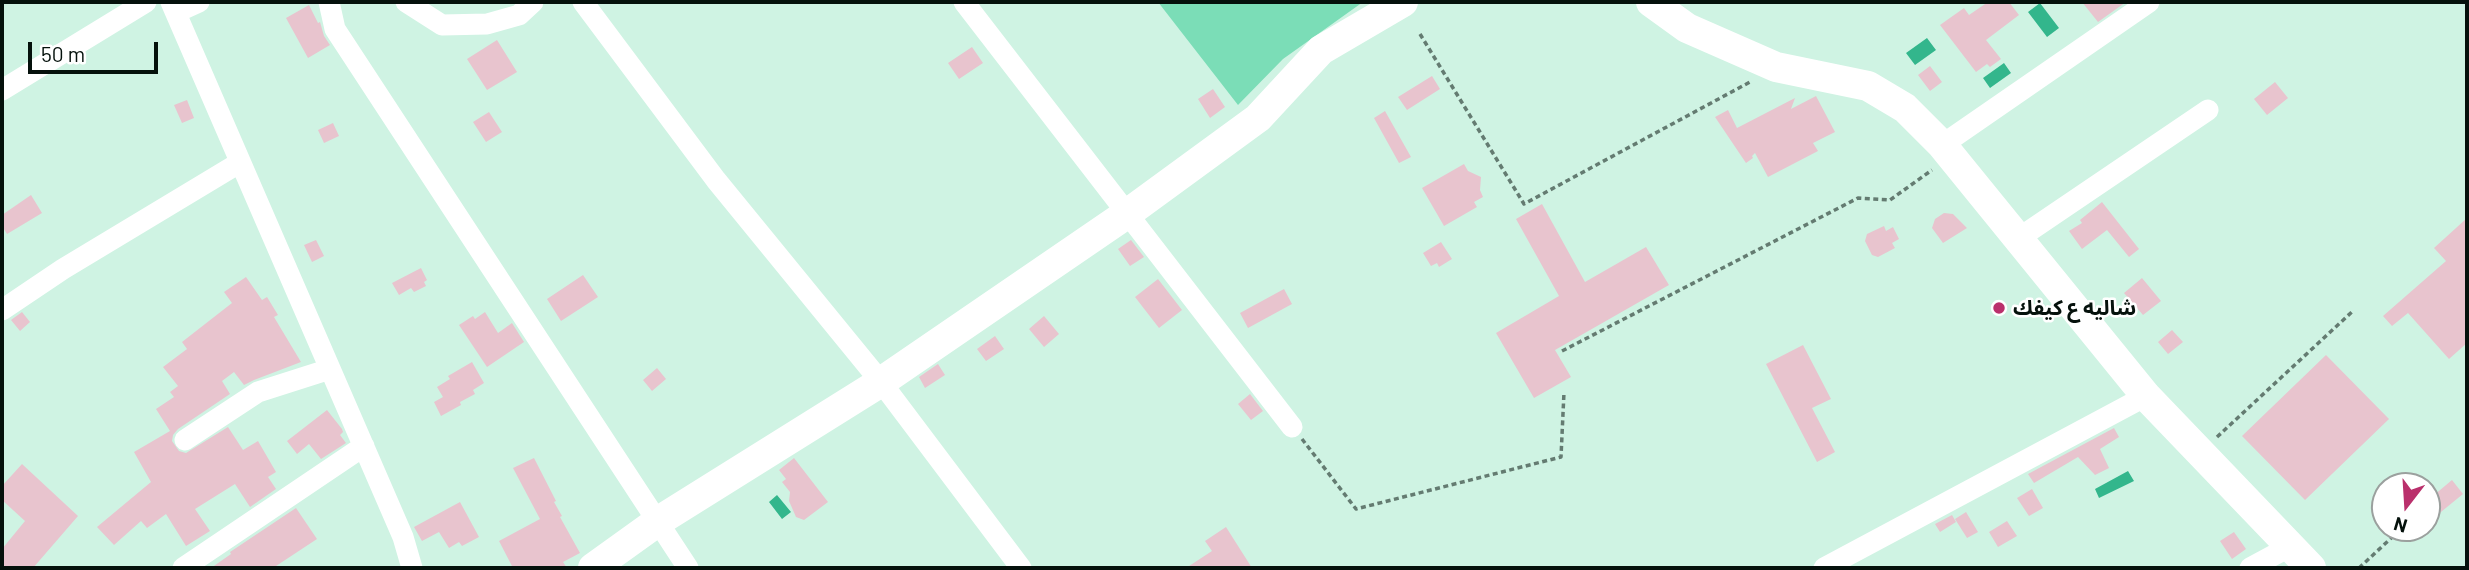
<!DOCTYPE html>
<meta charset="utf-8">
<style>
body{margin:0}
#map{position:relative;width:2469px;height:570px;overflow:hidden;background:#cff3e3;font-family:Barlow,sans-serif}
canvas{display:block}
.frame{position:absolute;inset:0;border:4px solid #05110c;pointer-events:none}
.north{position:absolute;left:2371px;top:472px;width:70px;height:70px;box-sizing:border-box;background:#fff;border:2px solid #9ba09e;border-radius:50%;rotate:197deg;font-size:19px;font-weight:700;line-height:28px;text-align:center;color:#05110c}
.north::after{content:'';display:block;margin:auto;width:24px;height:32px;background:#ba306c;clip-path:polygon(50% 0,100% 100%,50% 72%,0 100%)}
.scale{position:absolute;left:28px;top:42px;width:130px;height:32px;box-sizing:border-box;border:4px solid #05110c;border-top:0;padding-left:9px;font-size:21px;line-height:24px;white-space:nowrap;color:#05110c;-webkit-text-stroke:5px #fff;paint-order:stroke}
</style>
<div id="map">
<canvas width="2469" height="570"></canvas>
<div class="frame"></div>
<div class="north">N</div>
<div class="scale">50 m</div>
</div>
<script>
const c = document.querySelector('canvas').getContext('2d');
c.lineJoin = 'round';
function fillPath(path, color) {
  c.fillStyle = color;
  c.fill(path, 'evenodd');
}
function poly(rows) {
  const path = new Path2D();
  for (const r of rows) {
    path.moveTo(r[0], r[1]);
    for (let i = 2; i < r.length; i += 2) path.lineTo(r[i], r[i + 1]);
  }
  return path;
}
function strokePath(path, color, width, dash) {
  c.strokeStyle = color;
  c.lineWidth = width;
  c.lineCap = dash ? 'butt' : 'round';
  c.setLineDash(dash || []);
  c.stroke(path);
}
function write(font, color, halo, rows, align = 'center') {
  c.font = font + ' Barlow,"Noto Sans Arabic",sans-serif';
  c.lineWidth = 5;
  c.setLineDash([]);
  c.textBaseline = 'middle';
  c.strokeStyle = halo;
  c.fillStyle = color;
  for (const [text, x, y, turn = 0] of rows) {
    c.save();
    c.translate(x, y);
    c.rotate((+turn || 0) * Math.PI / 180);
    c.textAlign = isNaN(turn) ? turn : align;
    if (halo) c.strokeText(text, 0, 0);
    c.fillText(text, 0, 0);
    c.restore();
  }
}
fillPath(poly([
 [1158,2,1363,2,1283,59,1238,105]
]), '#7bddb7');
fillPath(poly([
 [2040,3,2059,28,2047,37,2028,12],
 [1927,38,1936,50,1915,65,1906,53],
 [2004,63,2011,73,1990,88,1983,78],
 [2128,471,2134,481,2099,498,2095,489],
 [777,495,791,512,782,519,769,502]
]), '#33b68c');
fillPath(poly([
 [1988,2,2009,2,2019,15,1986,40,2001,59,1990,67,1987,64,1976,72,1940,25,1964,8,1969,15],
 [2082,2,2126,2,2098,22],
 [309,5,318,23,320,22,324,36,330,45,308,58,286,18],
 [497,40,517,72,487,90,467,59],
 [972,47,983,63,959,79,948,63],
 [1930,66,1942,82,1930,91,1918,75],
 [1432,76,1440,89,1407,110,1398,97],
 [2275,82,2288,98,2267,115,2254,99],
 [1213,89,1225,107,1210,118,1198,99],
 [1816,96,1835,132,1813,143,1818,151,1768,177,1755,153,1752,156,1753,158,1746,163,1715,117,1728,110,1737,128,1795,98,1791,109],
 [187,100,194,118,182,123,174,105],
 [1385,111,1411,157,1399,163,1374,118],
 [489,112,502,132,486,142,473,122],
 [333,123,339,136,324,143,318,130],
 [1464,164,1468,171,1481,177,1480,190,1483,197,1474,202,1477,207,1444,226,1422,188],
 [31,195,42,213,7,234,2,226,2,215],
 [2102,202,2139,249,2129,257,2107,230,2082,249,2069,231,2082,223,2080,220],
 [1542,204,1585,282,1646,247,1669,285,1555,350,1571,377,1534,398,1496,333,1559,296,1516,219],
 [1944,213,1953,214,1967,228,1943,243,1932,228,1935,219],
 [2467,218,2467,343,2449,359,2408,313,2392,326,2383,316,2446,261,2434,248],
 [1884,226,1886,231,1893,227,1899,239,1892,243,1895,248,1878,257,1872,255,1865,241,1867,234],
 [316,240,324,256,312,262,304,245],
 [1131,240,1144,257,1130,266,1118,249],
 [1441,242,1452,259,1439,267,1437,263,1431,266,1423,253],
 [421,268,427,280,424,282,426,286,414,292,411,288,399,295,392,283],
 [583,275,598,297,561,321,547,299],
 [246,277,262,300,267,297,278,315,274,317,301,362,254,380,244,385,234,372,222,381,230,394,178,429,173,435,172,441,179,451,186,453,228,427,243,450,258,441,276,472,268,477,276,489,250,507,235,484,195,509,210,531,186,546,166,514,147,528,141,521,114,545,97,527,151,482,134,452,170,431,156,409,174,397,170,392,178,386,163,367,187,349,182,342,232,303,224,292],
 [2142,278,2161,301,2143,315,2124,293],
 [1158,279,1182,310,1159,328,1135,297],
 [1284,289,1292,304,1248,328,1240,313],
 [22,312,30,322,20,331,11,320],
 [485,312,498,333,512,323,524,342,487,367,459,325,473,316,475,319],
 [1044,316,1059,334,1044,347,1029,329],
 [2172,330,2183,342,2168,354,2158,342],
 [995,336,1004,349,986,361,977,349],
 [1803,345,1831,399,1812,408,1835,452,1817,462,1766,364],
 [2326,355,2389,419,2305,500,2242,436],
 [472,362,484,383,473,390,475,394,460,402,461,405,441,416,434,402,443,397,437,387,450,379,448,376],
 [938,364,945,375,925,388,919,377],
 [657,368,666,379,652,391,643,380],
 [1250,394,1263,411,1251,420,1238,404],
 [327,410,342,429,343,432,340,435,346,443,321,459,309,444,297,454,287,441],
 [2114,428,2119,437,2100,449,2109,468,2095,475,2078,457,2034,483,2028,474],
 [534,458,556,501,554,502,562,516,560,517,580,553,563,562,567,568,513,568,499,541,540,519,513,468],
 [794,458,828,502,804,520,796,517,789,501,790,492,782,482,786,479,779,470],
 [22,464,78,516,33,568,2,568,2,549,25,521,2,500,2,486],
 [2452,480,2463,494,2436,516,2427,505,2427,501],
 [2032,489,2043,508,2029,516,2017,498],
 [460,502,479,537,462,546,459,542,449,548,439,532,422,541,414,527],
 [296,508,317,539,273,568,211,568,231,554,230,552],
 [1966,512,1978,532,1967,538,1955,519],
 [1952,515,1956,522,1940,532,1935,524],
 [2007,521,2017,536,1998,547,1989,532],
 [1226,527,1252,568,1186,568,1212,551,1205,541],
 [2234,532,2246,549,2232,559,2220,541]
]), '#e8c4ce');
strokePath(poly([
 [1420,34,1524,204,1750,82],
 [1562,351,1858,198,1890,200,1932,170],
 [2217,437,2354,310],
 [1302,439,1356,509,1561,457,1564,392],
 [2359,568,2402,528]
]), '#647b71', 3.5, [5, 3.5]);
strokePath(poly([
 [171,2,403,537,412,568],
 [329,2,335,29,688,568],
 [406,2,442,25,487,24,519,15,533,2],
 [583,2,716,180,881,382,1021,568],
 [964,2,1292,427],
 [177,12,199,2],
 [2,90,146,2],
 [1942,145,2149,2],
 [2019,238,2208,110],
 [2,310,63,269,239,163],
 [185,440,258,392,330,369],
 [183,568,364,446],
 [1824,568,2146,396],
 [2250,568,2289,547]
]), '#fff', 21);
strokePath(poly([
 [1651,2,1687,28,1776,67,1868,86,1905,108,1942,145,2146,396,2311,568],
 [593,568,657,522,881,382,1128,213,1258,118,1321,50,1403,2]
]), '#fff', 30);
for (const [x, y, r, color] of [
 [1999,308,7,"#ba306c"]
]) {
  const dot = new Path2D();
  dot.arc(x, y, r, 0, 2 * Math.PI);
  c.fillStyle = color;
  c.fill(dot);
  strokePath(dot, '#fff', 2.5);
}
write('bold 21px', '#05110c', '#fff', [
 ["شاليه ع كيفك",2013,308]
], 'left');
</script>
